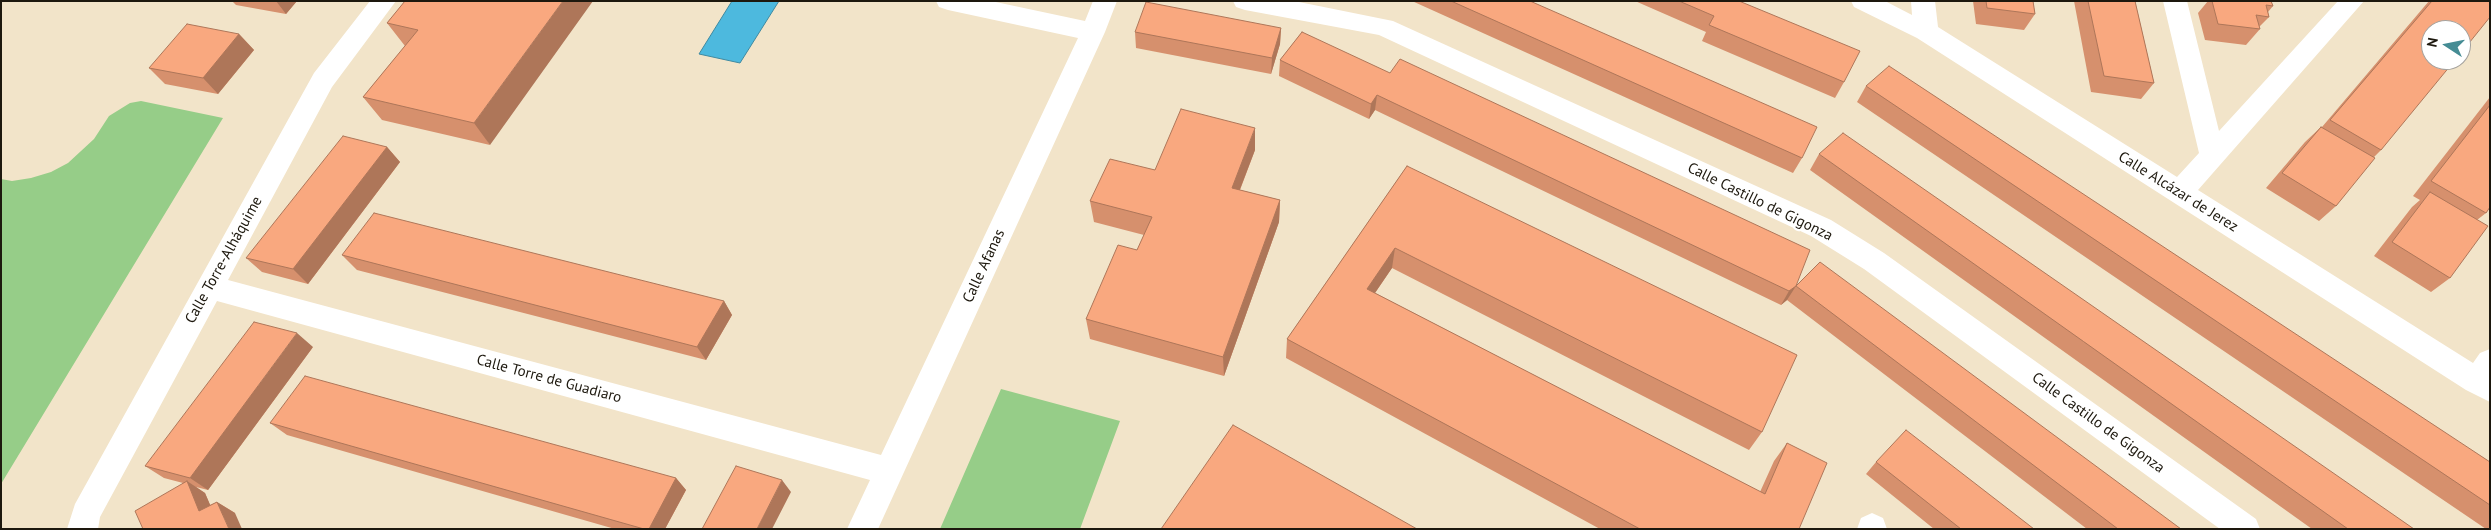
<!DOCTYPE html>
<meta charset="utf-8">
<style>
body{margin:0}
#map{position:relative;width:2491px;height:530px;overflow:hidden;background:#f2e4c9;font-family:"PT Sans",sans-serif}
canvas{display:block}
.frame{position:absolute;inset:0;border:2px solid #1d180e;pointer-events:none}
.north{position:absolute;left:2421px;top:20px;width:50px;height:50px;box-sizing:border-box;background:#fff;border:1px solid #a5a39f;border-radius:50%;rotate:281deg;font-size:14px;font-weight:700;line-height:20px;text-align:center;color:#1d180e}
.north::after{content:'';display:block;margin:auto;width:18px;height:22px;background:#458c94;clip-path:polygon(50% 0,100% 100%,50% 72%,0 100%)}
</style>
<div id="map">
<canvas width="2491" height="530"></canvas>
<div class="frame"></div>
<div class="north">N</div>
</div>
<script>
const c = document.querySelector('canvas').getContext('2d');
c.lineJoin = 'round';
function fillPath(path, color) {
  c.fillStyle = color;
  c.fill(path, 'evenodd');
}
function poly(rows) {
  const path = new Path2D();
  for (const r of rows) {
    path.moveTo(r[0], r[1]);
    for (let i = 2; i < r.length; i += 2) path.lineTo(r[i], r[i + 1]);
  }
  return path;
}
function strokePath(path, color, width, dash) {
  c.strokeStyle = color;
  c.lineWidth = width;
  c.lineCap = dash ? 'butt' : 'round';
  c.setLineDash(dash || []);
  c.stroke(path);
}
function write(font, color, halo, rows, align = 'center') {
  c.font = font + ' "PT Sans",sans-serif';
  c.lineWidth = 4.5;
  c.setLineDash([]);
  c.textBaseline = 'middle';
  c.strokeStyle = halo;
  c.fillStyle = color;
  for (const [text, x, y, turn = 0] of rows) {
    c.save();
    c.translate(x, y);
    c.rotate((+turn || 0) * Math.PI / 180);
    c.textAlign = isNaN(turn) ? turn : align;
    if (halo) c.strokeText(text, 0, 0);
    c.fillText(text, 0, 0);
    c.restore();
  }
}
fillPath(poly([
 [141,101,223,118,1,484,1,179,12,181,31,178,51,172,68,163,94,139,109,116,130,103],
 [1001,389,1120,421,1080,529,940,529]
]), '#96cd88');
const water = poly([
 [732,1,779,1,740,63,699,54,732,1]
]);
fillPath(water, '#4db9de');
strokePath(water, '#3f89a0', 1);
fillPath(poly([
 [370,1,396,1,332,87,228,280,881,455,1078,38,948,10,939,7,936,1,991,1,1085,21,1093,1,1117,1,1105,32,878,529,847,529,870,480,217,301,100,517,98,529,67,529,75,504,314,73,370,1],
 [1233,1,1294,1,1393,21,1831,220,1884,253,2256,519,2260,529,2220,529,1864,269,1811,236,1379,35,1245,10,1236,7,1233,1],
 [1851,1,1885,1,1912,15,1911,1,1935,1,1938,27,2177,177,2199,153,2163,1,2187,1,2219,131,2338,1,2364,1,2198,190,2473,363,2480,353,2490,349,2490,402,2466,390,1917,38,1854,7,1851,1],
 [1872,513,1883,518,1887,529,1857,529,1861,518,1872,513]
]), '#fff');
fillPath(poly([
 [232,1,297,1,286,14,236,5],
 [405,1,490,145,382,120,363,97,405,46,387,23],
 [1412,1,1530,1,1802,158,1793,173],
 [1635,1,1739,1,1844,82,1835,98,1702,41,1706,32],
 [1973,1,2033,1,2035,14,2024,30,1976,24],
 [2074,1,2135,1,2154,83,2141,99,2091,92],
 [2208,1,2271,1,2273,6,2268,12,2269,17,2259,27,2260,29,2246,45,2205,40,2198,13],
 [2429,1,2490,1,2381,150,2374,157,2336,206,2319,221,2266,188,2305,142,2321,127,2322,127],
 [1281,28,1280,44,1271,74,1136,48,1135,32],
 [1302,32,1796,286,2181,529,2087,529,1787,300,1781,305,1375,110,1369,119,1279,76,1280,60],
 [239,34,254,50,218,94,165,84,149,68],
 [1866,86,2490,462,2490,529,2486,529,1857,102],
 [2490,97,2490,207,2486,213,2477,220,2450,278,2431,292,2374,256,2412,207,2420,200,2413,196],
 [387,147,400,162,308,284,262,272,246,258],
 [1255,150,1240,190,1280,200,1279,222,1224,376,1090,339,1086,319,1137,250,1144,235,1094,222,1090,201,1155,170],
 [1819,154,2414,529,2312,529,1810,170],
 [1407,166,1762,432,1749,450,1392,268,1375,293,1760,492,1774,461,1787,443,1799,529,1600,529,1286,358,1287,339],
 [342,255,724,301,732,315,706,360,357,270],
 [313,347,208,490,196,487,205,493,210,505,217,502,235,513,143,529,183,483,164,478,145,466],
 [270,423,676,478,686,490,665,529,615,529,287,435],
 [1876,462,2034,529,1934,529,1866,474]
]), '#d6906d');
fillPath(poly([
 [276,1,297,1,286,14],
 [563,1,593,1,490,145,474,123],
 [1281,28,1280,44,1271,74,1272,58],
 [239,34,254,50,218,94,203,78],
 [1377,95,1375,110,1369,119,1371,104],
 [1255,128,1255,150,1232,210,1232,188],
 [387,147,400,162,308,284,293,269],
 [1280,200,1279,222,1224,376,1223,357],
 [1395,248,1392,268,1364,309,1367,289],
 [1796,286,1787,300,1781,305,1789,291],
 [724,301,732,315,706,360,697,347],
 [297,333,313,347,208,490,190,478],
 [676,478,686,490,665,529,649,529],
 [782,480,791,492,772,529,757,529],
 [187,481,205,493,218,523,199,511],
 [217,502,235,513,242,529,229,529]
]), '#ae7659');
const building = poly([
 [405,1,563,1,474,123,363,97,418,30,387,23,405,1],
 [1451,1,1530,1,1817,127,1802,158,1451,1],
 [1679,1,1739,1,1860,51,1844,82,1709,25,1714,16,1679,1],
 [1986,1,2033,1,2035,14,1987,8,1986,1],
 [2088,1,2135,1,2154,83,2104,76,2088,1],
 [2212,1,2271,1,2273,6,2266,5,2269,17,2256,15,2260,29,2218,24,2212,1],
 [2432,1,2490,1,2490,17,2461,53,2461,30,2431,30,2431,60,2455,60,2381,150,2330,120,2432,1],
 [1146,2,1281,28,1272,58,1135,32,1146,2],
 [187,24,239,34,203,78,149,68,187,24],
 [1302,32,1390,73,1400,59,1810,250,1796,286,1820,262,2181,529,2118,529,1796,286,1789,291,1377,95,1371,104,1280,60,1302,32],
 [1889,66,2490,462,2490,505,1866,86,1889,66],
 [2490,105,2490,207,2486,213,2431,181,2490,105],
 [1181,109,1255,128,1232,188,1280,200,1223,357,1086,319,1118,245,1137,250,1152,217,1090,201,1110,159,1155,170,1181,109],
 [2321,127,2375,158,2336,206,2282,173,2321,127],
 [1843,133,2414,529,2348,529,1819,154,1843,133],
 [343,136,387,147,293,269,246,258,343,136],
 [1407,166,1797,355,1762,432,1395,248,1367,289,1765,494,1787,443,1827,463,1799,529,1640,529,1287,339,1407,166],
 [2430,192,2488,226,2450,278,2392,242,2430,192],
 [374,213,724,301,697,347,342,255,374,213],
 [254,322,297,333,190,478,145,466,254,322],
 [305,376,676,478,649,529,644,529,270,423,305,376],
 [1233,425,1417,529,1161,529,1233,425],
 [1906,430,2034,529,1961,529,1876,462,1906,430],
 [736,466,782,480,757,529,702,529,736,466],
 [187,481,199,511,217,502,229,529,143,529,135,511,187,481]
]);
fillPath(building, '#f9a87f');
strokePath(building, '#ae7659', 1);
write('15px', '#1d180e', '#fff', [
 ["Calle Alcázar de Jerez",2178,192,32],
 ["Calle Castillo de Gigonza",1760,202,26],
 ["Calle Torre-Alháquime",224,260,-61],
 ["Calle Afanas",984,266,-65],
 ["Calle Torre de Guadiaro",549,379,15],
 ["Calle Castillo de Gigonza",2098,423,36]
]);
</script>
